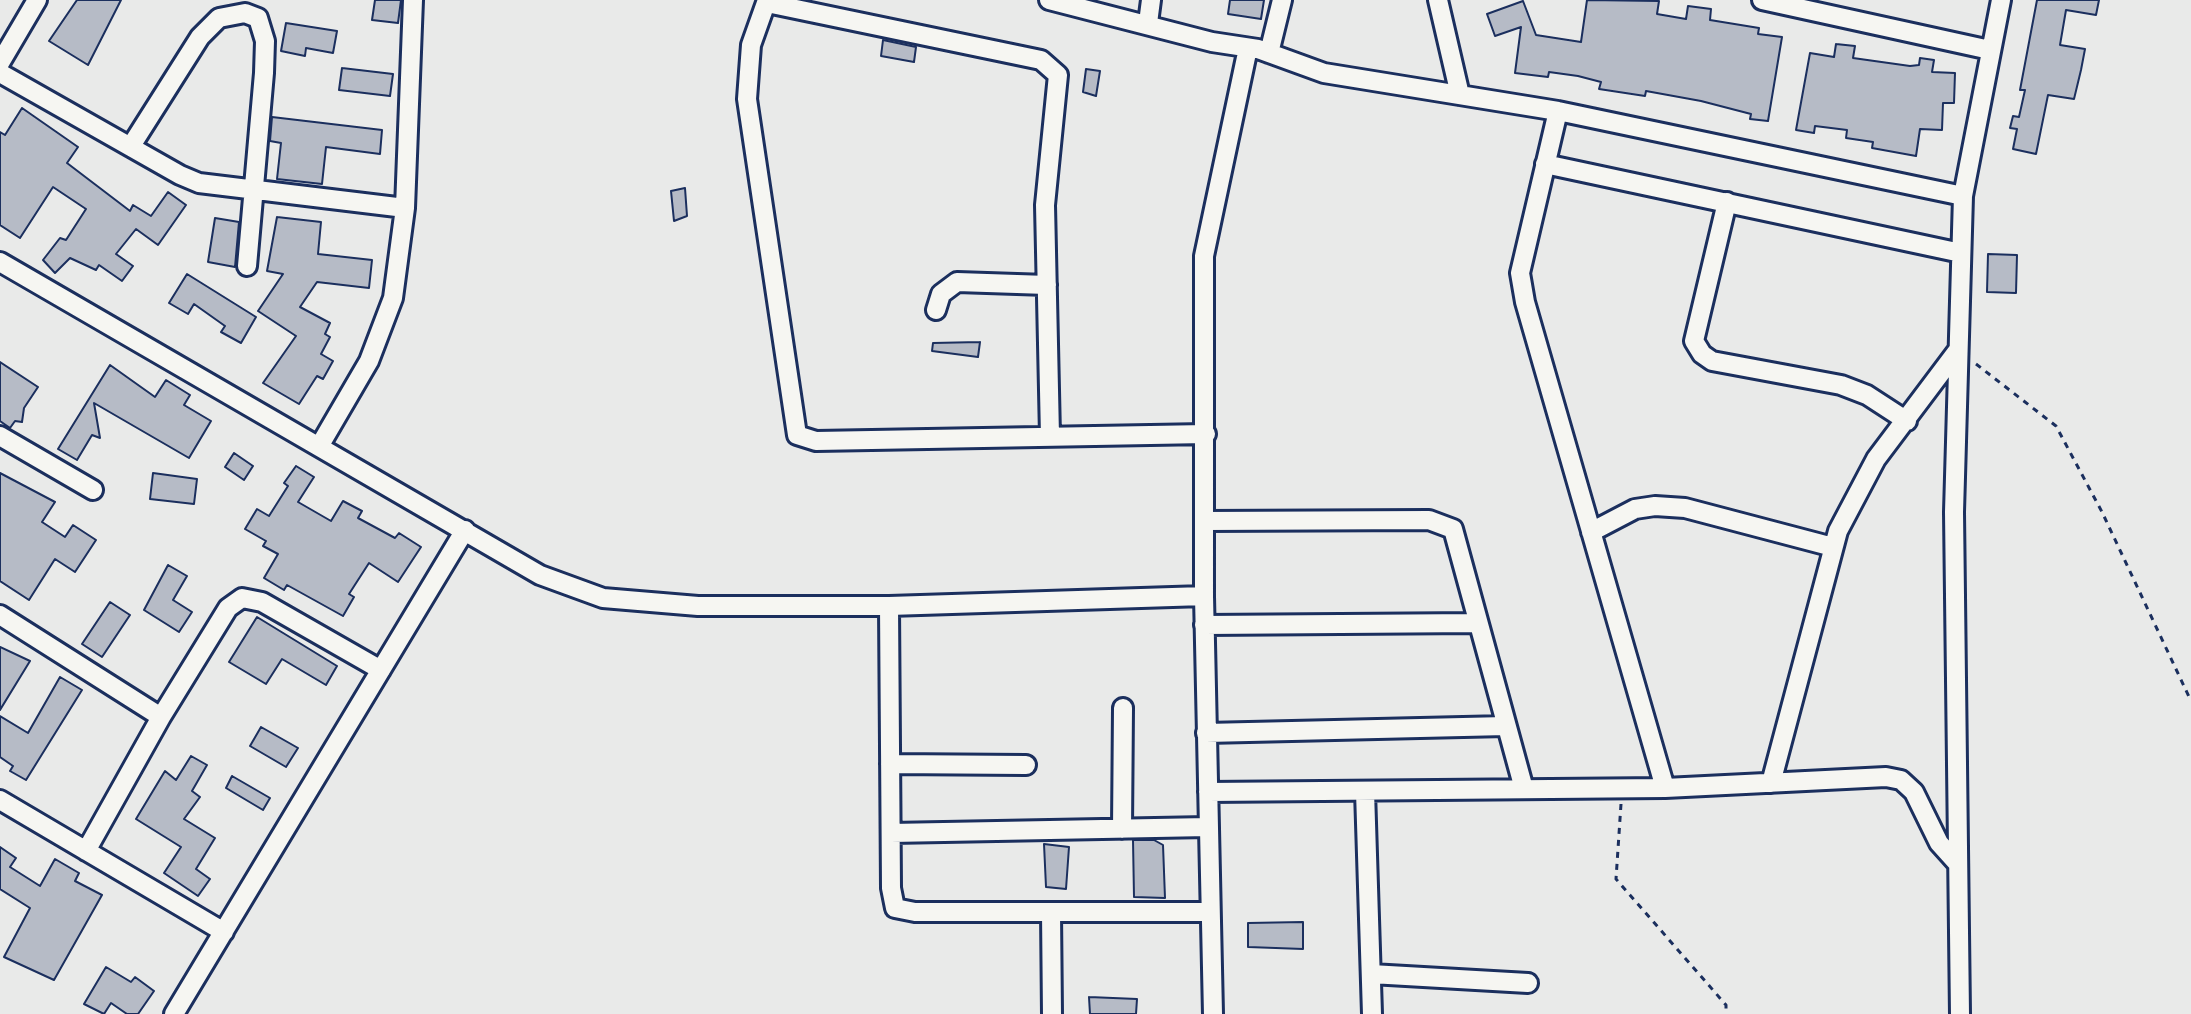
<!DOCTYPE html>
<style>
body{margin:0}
canvas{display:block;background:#e9eae9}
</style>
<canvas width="2191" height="1014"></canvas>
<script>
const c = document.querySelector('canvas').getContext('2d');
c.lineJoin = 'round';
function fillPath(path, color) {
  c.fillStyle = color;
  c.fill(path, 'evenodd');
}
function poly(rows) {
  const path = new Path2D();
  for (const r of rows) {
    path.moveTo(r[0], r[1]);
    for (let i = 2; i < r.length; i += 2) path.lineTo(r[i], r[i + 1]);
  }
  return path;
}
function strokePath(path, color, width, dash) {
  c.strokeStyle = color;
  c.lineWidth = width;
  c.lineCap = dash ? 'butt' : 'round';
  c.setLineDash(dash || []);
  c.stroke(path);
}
const building = poly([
 [77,0,121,0,88,65,49,41,77,0],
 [375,0,401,0,398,23,372,20,375,0],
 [1230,0,1264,0,1261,19,1228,14,1230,0],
 [1587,0,1659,1,1657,14,1686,19,1688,6,1711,9,1710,20,1759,28,1758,34,1782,37,1768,121,1750,119,1751,114,1701,101,1646,91,1645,96,1599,89,1601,82,1578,76,1549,72,1548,77,1515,73,1521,27,1495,36,1487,14,1523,1,1536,35,1581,42,1587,0],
 [2037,0,2099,0,2096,15,2066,10,2060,45,2085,49,2081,70,2074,99,2048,95,2036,154,2013,149,2017,129,2010,128,2013,116,2019,117,2025,90,2020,90,2037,0],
 [286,23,337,31,333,53,306,48,305,56,281,51,286,23],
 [883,40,916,47,914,62,881,56,883,40],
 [1836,44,1855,46,1853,58,1910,66,1919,65,1920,58,1934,60,1932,72,1955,73,1954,103,1943,103,1942,130,1920,129,1916,156,1872,148,1873,142,1846,138,1847,130,1815,126,1814,133,1796,130,1810,53,1834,57,1836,44],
 [342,68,393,74,390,96,339,90,342,68],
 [1086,69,1100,71,1096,96,1083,92,1086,69],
 [22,108,78,147,67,163,130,211,133,205,151,216,168,192,186,205,158,245,136,229,116,254,133,266,122,281,99,265,96,270,70,258,55,273,43,260,60,238,66,240,86,209,53,187,20,238,0,225,0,132,5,135,22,108],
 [272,117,382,130,380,154,326,147,322,184,277,179,281,143,270,141,272,117],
 [685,188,687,216,674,221,671,191,685,188],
 [277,217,321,222,318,254,372,260,369,288,317,282,300,307,330,323,325,334,330,337,321,354,333,361,323,379,317,376,299,404,263,383,296,336,258,311,283,274,267,271,277,217],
 [215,218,239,222,235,267,208,262,215,218],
 [1988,254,2017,255,2016,293,1987,292,1988,254],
 [187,274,256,317,241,343,221,332,225,326,194,304,188,314,169,303,187,274],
 [980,342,978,357,932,351,933,343,980,342],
 [0,362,38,387,24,408,22,422,15,421,10,428,0,421,0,362],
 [110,365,155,397,166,380,190,395,184,405,211,421,189,458,94,403,100,438,92,435,77,460,58,449,110,365],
 [234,453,253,466,244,480,225,467,234,453],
 [296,466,314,477,298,502,331,521,343,501,362,511,358,518,395,538,399,533,421,547,398,582,369,563,349,594,354,597,343,616,287,585,284,590,264,578,278,554,263,546,266,541,245,529,257,509,269,516,288,486,284,483,296,466],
 [0,473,55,502,42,522,65,537,73,525,96,540,75,572,55,559,29,600,0,581,0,473],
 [153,473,197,479,194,504,150,499,153,473],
 [168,565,187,576,173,600,192,612,179,632,144,610,168,565],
 [110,602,130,615,102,657,82,644,110,602],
 [257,617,337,666,326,685,282,659,266,684,229,662,257,617],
 [0,647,30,661,0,710,0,647],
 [60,677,82,690,26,780,10,771,13,766,0,757,0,716,28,733,60,677],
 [261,727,298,748,286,767,250,746,261,727],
 [191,756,207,765,192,791,200,797,184,819,215,838,196,869,210,879,198,896,164,873,181,847,136,819,165,771,176,780,191,756],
 [232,776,270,798,263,810,226,788,232,776],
 [1133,840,1154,840,1163,845,1165,898,1134,897,1133,840],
 [1044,844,1069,847,1066,889,1046,887,1044,844],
 [0,847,16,858,10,867,40,886,55,859,79,873,75,881,102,895,54,980,4,957,30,908,0,889,0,847],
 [1303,922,1303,949,1248,947,1248,923,1303,922],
 [106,967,131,982,135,977,154,991,138,1014,127,1014,111,1003,104,1014,84,1004,106,967],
 [1089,997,1137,999,1136,1014,1090,1014,1089,997]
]);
fillPath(building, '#b6bbc6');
strokePath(building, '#1b2f5e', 2);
const minor = poly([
 [767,0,751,45,747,99,797,435,816,441,1206,434],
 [1049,0,1212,42,1258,49,1324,73,1558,111,1963,196],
 [1438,0,1460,95],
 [1762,0,1990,50],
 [767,3,1041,60,1058,75,1045,205,1050,436],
 [1148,23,1151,0],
 [1269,53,1282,0],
 [0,63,37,0],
 [0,73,180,175,199,183,405,208],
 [1558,111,1520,273,1525,302,1665,788],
 [131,146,200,37,219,18,245,13,258,18,265,41,264,73,247,266],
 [1545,164,1961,253],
 [1727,202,1694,341,1702,354,1712,361,1841,385,1867,395,1907,421],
 [0,262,540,575,603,598,698,606,889,606,1204,596],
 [936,310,941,294,957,282,1047,285],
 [0,436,93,490],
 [320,445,369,361,393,298,405,208,413,0],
 [1205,521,1429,520,1453,529,1524,789],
 [1591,532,1635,509,1655,506,1685,508,1833,547],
 [889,606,891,888,895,908,915,912,1210,912],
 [0,615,161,717],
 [1204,625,1477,623],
 [1206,733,1506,726],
 [890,764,1026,765],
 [1771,783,1838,531,1876,459,1958,350],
 [1365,791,1372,1014],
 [1208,792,1665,788,1886,777,1901,780,1914,792,1939,843,1957,863],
 [0,800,224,932],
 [1122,829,1123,708],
 [891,833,1208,827],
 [86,851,161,717,228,608,242,598,262,602,381,670],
 [1051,912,1052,1014],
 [1371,974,1528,983],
 [174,1014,465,530],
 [1213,1014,1204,596,1204,256,1248,48],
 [1960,1014,1954,512,1963,196,2001,0]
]);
strokePath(minor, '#1b2f5e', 24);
strokePath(poly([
 [1976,364,2056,426,2102,512,2191,701],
 [1621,804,1616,879,1726,1005,1726,1014]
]), '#1b2f5e', 3, [6, 6]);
strokePath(minor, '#f6f6f2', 18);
</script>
